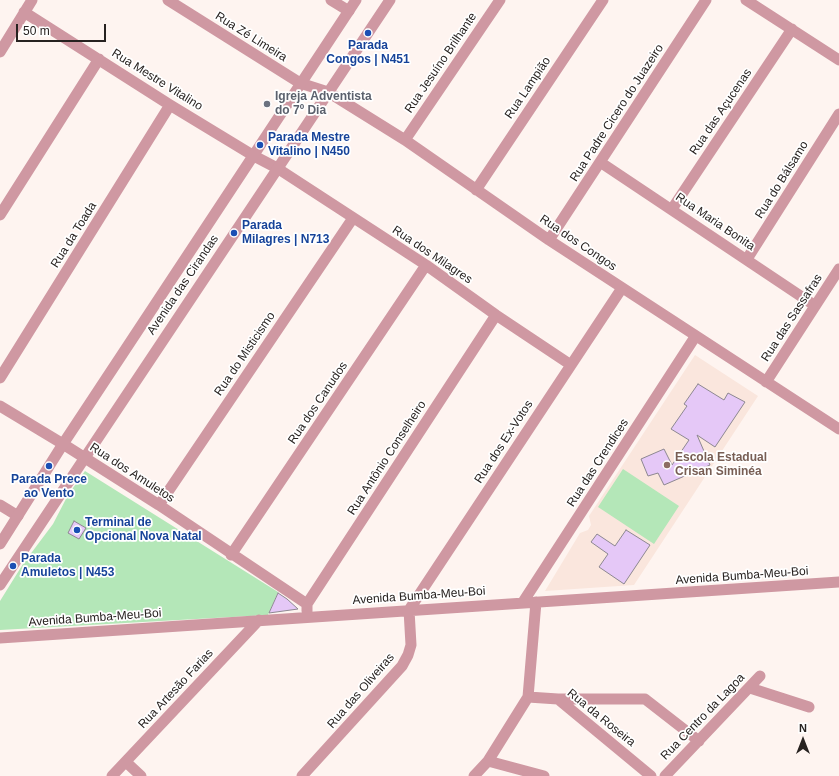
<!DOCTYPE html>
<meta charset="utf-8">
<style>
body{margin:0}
#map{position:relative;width:839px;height:776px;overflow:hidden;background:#fef4f0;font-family:Arial,sans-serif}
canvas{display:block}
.north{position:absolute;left:783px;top:720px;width:40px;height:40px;-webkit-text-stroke:3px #fff;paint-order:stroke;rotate:0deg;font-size:11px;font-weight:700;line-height:16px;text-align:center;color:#272220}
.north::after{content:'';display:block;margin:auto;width:14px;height:18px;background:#272220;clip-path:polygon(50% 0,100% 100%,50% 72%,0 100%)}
.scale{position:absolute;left:16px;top:24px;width:90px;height:18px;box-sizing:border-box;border:2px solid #272220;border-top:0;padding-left:5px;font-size:12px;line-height:14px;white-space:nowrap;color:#272220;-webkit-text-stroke:3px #fff;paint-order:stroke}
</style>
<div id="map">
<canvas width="839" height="776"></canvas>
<div class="north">N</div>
<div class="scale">50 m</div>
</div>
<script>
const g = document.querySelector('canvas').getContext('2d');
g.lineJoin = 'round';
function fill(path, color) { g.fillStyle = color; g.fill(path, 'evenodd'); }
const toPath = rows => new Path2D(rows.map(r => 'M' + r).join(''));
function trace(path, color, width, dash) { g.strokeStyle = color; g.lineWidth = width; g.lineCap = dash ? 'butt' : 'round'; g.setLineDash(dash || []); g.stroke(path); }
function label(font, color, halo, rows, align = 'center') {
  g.font = font + ' Arial,sans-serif'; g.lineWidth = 3.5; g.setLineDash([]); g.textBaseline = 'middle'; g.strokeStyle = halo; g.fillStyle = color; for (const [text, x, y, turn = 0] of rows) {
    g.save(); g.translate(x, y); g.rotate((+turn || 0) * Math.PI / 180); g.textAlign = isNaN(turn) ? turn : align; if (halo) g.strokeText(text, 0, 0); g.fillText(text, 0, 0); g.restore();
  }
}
const built = toPath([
 [695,355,758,396,634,585,545,591,580,533,588,530,591,525,589,516]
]);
const green = toPath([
 [623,469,679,506,654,544,598,507],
 [85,471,278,592,268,615,0,630,0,601,23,564,53,524,68,495]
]);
const building = toPath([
 [698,384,724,400,728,393,745,402,715,447,697,435,710,465,664,485,658,473,648,476,641,459,664,449,672,465,689,440,671,429,687,406,684,404,698,384],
 [74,521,86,528,79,539,68,533,74,521],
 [626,530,650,545,624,584,599,567,608,554,591,542,597,534,615,546,626,530],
 [278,593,287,599,298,609,269,613,278,593]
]);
const minor = toPath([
 [168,0,300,83,328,92,405,140,549,240,839,429],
 [331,0,349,11],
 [746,0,839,60],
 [24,12,170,105,254,156,277,168,426,265,496,315,571,365],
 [0,52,32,0],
 [405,140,500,0],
 [600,162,814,305],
 [476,190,603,0],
 [672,209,792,29],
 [0,215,99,59],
 [549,240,706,0],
 [747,259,839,114],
 [0,378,170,105],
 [766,382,839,269],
 [0,406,63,444,159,505,307,604],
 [0,505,18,516],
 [159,505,353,218],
 [231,555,426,265],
 [523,602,695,337],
 [307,611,307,604,496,315],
 [0,638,839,582],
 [750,688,809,707],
 [528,697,558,699,651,776],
 [558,699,645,699,699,741],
 [488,761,544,776],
 [126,762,141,776],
 [112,776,259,620],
 [302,776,402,666,408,655,411,645,409,610,622,288],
 [474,776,488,761,528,697,536,602],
 [665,776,760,676]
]);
const tertiary = toPath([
 [0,544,63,444,356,0],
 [0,585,390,0]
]);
const markers = [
 [368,33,4,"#1a4fb4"],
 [267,104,4,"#6b7280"],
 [260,145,4,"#1a4fb4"],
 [234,233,4,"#1a4fb4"],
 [667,465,4,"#8d6e63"],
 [49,466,4,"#1a4fb4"],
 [77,530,4,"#1a4fb4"],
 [13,566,4,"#1a4fb4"]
];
const streetNames = [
 ["Rua Zé Limeira",251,37,32],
 ["Rua Jesuíno Brilhante",441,63,-56],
 ["Rua Mestre Vitalino",157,80,32],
 ["Rua Lampião",528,88,-56],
 ["Rua das Açucenas",721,112,-56],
 ["Rua Padre Cicero do Juazeiro",617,113,-57],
 ["Rua do Bálsamo",782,180,-58],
 ["Rua Maria Bonita",715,222,34],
 ["Rua da Toada",74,235,-58],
 ["Rua dos Congos",578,243,34],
 ["Rua dos Milagres",432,255,34],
 ["Avenida das Cirandas",183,285,-56],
 ["Rua das Sassafras",792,318,-57],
 ["Rua do Misticismo",245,354,-56],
 ["Rua dos Canudos",318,403,-56],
 ["Rua dos Ex-Votos",504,442,-57],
 ["Rua Antônio Conselheiro",387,458,-57],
 ["Rua das Crendices",598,463,-57],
 ["Rua dos Amuletos",132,473,33],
 ["Avenida Bumba-Meu-Boi",742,576,-4],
 ["Avenida Bumba-Meu-Boi",419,596,-4],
 ["Avenida Bumba-Meu-Boi",95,618,-4],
 ["Rua Artesão Farias",176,689,-47],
 ["Rua das Oliveiras",361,691,-49],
 ["Rua Centro da Lagoa",703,717,-46],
 ["Rua da Roseira",601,718,39]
];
const transitNames = [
 ["Parada",368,46,"center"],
 ["Congos | N451",368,60,"center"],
 ["Parada Mestre",268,138],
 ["Vitalino | N450",268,152],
 ["Parada",242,226],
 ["Milagres | N713",242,240],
 ["Parada Prece",49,480,"center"],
 ["ao Vento",49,494,"center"],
 ["Terminal de",85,523],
 ["Opcional Nova Natal",85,537],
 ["Parada",21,559],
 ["Amuletos | N453",21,573]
];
const worshipNames = [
 ["Igreja Adventista",275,97],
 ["do 7º Dia",275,111]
];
const educationNames = [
 ["Escola Estadual",675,458],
 ["Crisan Siminéa",675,472]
];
fill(built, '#fae6dd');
fill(green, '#b4e7b8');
fill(building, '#e5c8f7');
trace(building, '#8d8891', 1);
trace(minor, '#cf98a2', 11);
trace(tertiary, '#cf98a2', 11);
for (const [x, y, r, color] of markers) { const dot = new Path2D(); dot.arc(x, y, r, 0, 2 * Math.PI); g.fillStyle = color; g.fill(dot); trace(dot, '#fff', 1.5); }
label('12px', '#272220', '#fff', streetNames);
label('bold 12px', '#164399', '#fff', transitNames, 'left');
label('bold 12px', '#5b616d', '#fff', worshipNames, 'left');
label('bold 12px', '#785e54', '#fff', educationNames, 'left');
</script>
